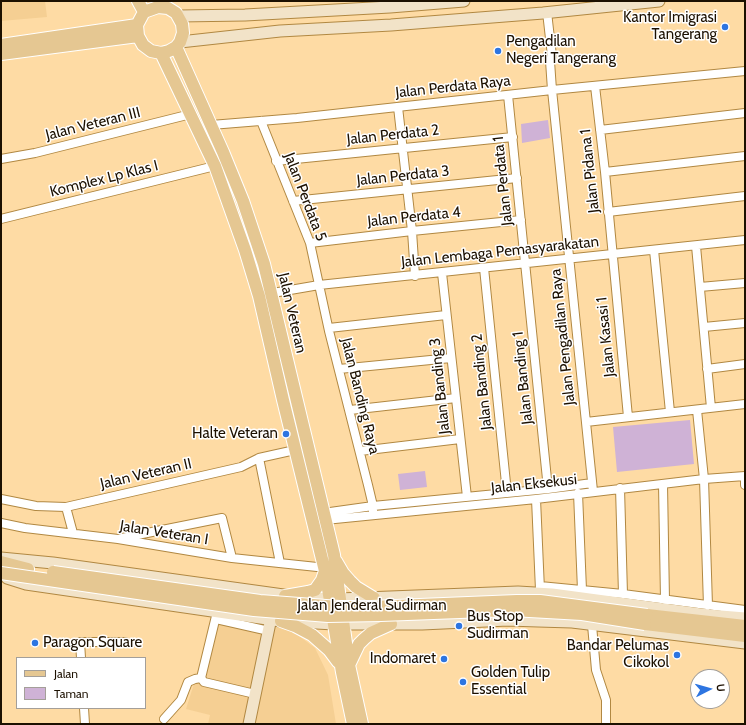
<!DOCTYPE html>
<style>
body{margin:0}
#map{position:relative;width:746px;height:725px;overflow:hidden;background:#fedba4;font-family:Cabin,sans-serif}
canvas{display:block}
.frame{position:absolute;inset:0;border:2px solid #1c1000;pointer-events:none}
.legend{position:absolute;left:16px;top:657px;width:130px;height:52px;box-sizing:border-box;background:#fff;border:1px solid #a49f99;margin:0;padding:5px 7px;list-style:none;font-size:12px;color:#1c1000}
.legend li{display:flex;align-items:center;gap:8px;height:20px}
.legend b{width:20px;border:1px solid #a49f99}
.north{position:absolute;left:690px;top:669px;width:40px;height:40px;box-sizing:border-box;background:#fff;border:1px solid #a49f99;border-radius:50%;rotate:84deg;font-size:11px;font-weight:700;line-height:16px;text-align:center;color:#1c1000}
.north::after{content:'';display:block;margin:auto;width:14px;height:18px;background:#2d75e1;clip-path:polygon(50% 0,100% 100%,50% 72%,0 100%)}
</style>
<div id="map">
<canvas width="746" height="725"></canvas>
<div class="frame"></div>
<ul class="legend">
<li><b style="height:5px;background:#e5c792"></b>Jalan</li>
<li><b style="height:11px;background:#cfb2d6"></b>Taman</li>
</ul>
<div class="north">U</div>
</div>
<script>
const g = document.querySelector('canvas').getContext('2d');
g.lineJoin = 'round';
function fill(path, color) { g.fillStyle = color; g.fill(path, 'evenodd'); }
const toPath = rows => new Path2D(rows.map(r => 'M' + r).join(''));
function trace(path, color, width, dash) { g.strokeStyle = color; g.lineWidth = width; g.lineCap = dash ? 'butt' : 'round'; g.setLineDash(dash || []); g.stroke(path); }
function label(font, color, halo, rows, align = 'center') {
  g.font = font + ' Cabin,sans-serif'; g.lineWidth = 3; g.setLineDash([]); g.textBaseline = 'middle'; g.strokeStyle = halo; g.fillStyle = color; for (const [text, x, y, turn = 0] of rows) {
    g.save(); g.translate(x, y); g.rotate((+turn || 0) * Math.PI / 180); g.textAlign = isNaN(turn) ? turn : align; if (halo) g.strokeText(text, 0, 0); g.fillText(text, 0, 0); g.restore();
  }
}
const built = toPath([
 [1,1,45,1,47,17,1,21],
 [216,614,287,627,315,648,328,675,336,724,208,724,210,715,186,709]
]);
const green = toPath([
 [548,120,550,138,522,143,521,124],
 [690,420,694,464,617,472,613,427],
 [425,471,427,487,400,490,398,474]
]);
const street = toPath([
 [547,12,552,56,550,61,552,90,593,491],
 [595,86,605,172,628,417],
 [508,95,548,489],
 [398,107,412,231,415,276],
 [261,121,310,243,329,331,368,485,373,506,373,514],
 [211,125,297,118,552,90,745,71],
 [600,130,745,113],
 [1,159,35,153,191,114],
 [276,161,513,137],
 [605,172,745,156],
 [293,201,517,178],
 [608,212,745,196],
 [1,219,215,166],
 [310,243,412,231,521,220],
 [696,246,711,408],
 [654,250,670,412],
 [484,268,507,493],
 [442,273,467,497],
 [700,287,745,283],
 [267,294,319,285,745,240],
 [704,327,745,323],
 [329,328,446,315],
 [339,369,451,358],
 [707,369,745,364],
 [350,410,456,398],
 [697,410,704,479,708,606],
 [586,422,745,404],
 [360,451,460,439],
 [259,458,280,563],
 [745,476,745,485],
 [663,484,665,600],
 [620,488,623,594],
 [578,493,582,590],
 [1,499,36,506,66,507,241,467,259,458,295,450],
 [536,499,540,590],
 [66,507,73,533],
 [323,513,373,506,548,489,592,483],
 [325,520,536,499,704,479,745,476],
 [1,523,25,528,118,539,232,558,317,567,324,566],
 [122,538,222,518,232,558],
 [540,586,623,594,745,610],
 [217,612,201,678,204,682,255,694],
 [216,619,269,631],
 [592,625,596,670,606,700,606,724],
 [81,658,80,642,125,642],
 [84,708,85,724],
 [164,719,181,700,188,682,195,679,201,678]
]);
const secondary = toPath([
 [179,16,245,15,390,7,464,1],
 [180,42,280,31,391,25,543,13,659,1],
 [1,558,53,563,305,598,339,599,518,592,552,594,708,615,745,618],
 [7,578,26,584,281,621,334,624,422,624,508,620,538,621,572,622,745,643],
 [249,724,272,613]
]);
const primary = toPath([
 [138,1,144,12],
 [158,7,168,8,176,13,182,24,183,33,180,42,176,47,169,51,161,53,151,51,143,45,138,36,137,25,144,12,158,7],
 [1,45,137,25],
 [176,47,223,152,243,201,264,264,334,555,349,665,362,724],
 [161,53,215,166,245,250,259,296,283,400,325,571,342,672,353,724],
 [1,54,138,36],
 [336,561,343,573,350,581,356,587,374,598],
 [1,562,28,569],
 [285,596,308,592,315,590,322,580,325,571],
 [647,615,745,626],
 [281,621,295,626,312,635,329,650,338,662],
 [645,624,745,636],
 [349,665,359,644,364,639,371,633,391,624]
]);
const primaryBridge = toPath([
 [53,572,260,601,339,607,371,607,517,601,540,601,647,615],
 [1,573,254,610,328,616,381,615,512,610,582,614,645,624]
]);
const markers = [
 [725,27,4,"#2d75e1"],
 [498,51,4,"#2d75e1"],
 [286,434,4,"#2d75e1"],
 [459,626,4,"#2d75e1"],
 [35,643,4,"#2d75e1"],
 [677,655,4,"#2d75e1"],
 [444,659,4,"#2d75e1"],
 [463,682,4,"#2d75e1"]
];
const poiNames = [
 ["Kantor Imigrasi",717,18],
 ["Tangerang",717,35],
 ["Pengadilan",506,42,"left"],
 ["Negeri Tangerang",506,59,"left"],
 ["Halte Veteran",278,434],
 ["Bus Stop",467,617,"left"],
 ["Sudirman",467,634,"left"],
 ["Paragon Square",43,643,"left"],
 ["Bandar Pelumas",669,646],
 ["Cikokol",669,663],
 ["Indomaret",436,659],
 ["Golden Tulip",471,673,"left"],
 ["Essential",471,690,"left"]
];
const streetNames = [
 ["Jalan Perdata Raya",453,87,-6],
 ["Jalan Veteran III",93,124,-14],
 ["Jalan Perdata 2",393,135,-6],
 ["Jalan Pidana 1",590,171,-96],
 ["Jalan Perdata 3",403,176,-6],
 ["Komplex Lp Klas I",104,179,-14],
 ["Jalan Perdata 1",503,181,-96],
 ["Jalan Perdata 5",305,197,69],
 ["Jalan Perdata 4",414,217,-6],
 ["Jalan Lembaga Pemasyarakatan",500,252,-6],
 ["Jalan Veteran",292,313,77],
 ["Jalan Pengadilan Raya",563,337,-96],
 ["Jalan Kasasi 1",606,337,-96],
 ["Jalan Banding 1",523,378,-96],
 ["Jalan Banding 2",482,382,-96],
 ["Jalan Banding 3",440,386,-96],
 ["Jalan Banding Raya",360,396,76],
 ["Jalan Veteran II",146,474,-13],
 ["Jalan Eksekusi",534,484,-6],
 ["Jalan Veteran I",164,533,9],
 ["Jalan Jenderal Sudirman",372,606]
];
fill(built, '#f5cf93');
fill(green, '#cfb2d6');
trace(street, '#b18842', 10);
trace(secondary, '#b18842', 13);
trace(primary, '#fff', 14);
trace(street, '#fff', 8);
trace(secondary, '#f2e3c8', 11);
trace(primary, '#e5c792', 12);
trace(primaryBridge, '#fff', 14, []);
trace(primaryBridge, '#e5c792', 12);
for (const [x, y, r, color] of markers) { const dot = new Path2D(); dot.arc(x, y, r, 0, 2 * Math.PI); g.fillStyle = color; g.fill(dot); trace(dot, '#fff', 1.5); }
label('15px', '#1c1000', '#fff', poiNames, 'right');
label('15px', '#1c1000', '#fff', streetNames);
</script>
